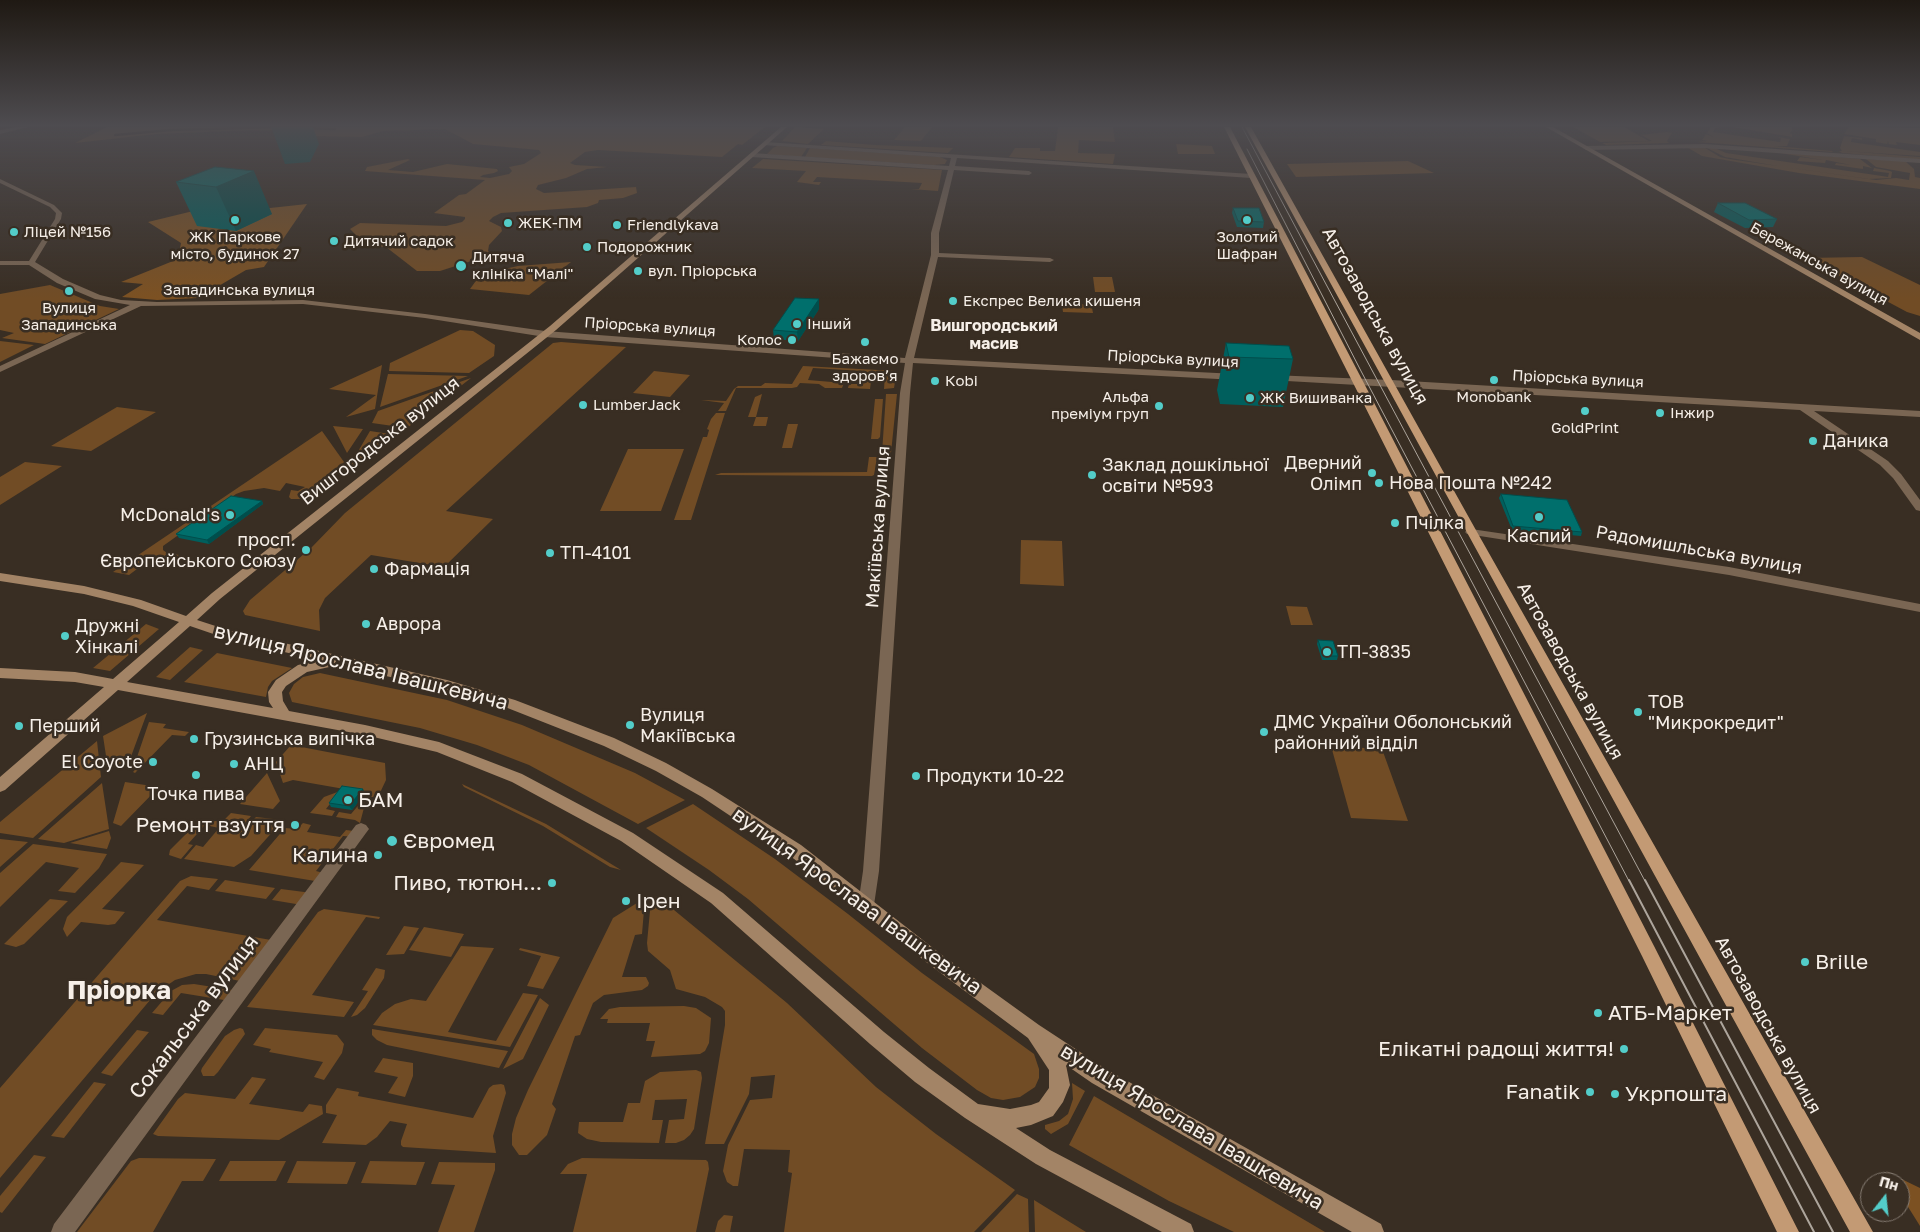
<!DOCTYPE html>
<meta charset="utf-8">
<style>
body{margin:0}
#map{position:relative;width:1920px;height:1232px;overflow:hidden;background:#392e23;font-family:"Golos Text",sans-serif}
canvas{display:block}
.north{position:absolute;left:1860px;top:1172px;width:50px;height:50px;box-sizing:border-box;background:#392e23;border:1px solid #857b72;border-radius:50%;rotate:16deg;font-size:14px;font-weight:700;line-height:20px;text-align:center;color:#f6efe8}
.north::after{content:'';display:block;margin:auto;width:18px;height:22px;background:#53cdc9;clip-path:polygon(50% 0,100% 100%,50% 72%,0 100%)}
</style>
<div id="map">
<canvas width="1920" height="1232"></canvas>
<div class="north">Пн</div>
</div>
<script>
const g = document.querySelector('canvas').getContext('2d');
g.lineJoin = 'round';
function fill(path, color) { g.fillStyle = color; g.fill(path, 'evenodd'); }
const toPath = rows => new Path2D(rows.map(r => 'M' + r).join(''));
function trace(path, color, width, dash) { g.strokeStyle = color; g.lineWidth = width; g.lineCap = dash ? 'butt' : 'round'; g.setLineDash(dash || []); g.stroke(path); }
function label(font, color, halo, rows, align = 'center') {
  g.font = font + ' "Golos Text",sans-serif'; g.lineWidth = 5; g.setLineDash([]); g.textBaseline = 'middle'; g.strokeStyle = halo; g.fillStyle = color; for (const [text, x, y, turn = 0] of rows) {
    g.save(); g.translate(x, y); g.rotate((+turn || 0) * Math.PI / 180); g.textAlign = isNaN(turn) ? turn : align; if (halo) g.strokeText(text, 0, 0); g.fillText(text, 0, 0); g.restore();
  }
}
const green = toPath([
 [107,127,765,127,742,145,738,144,722,157,598,150,585,152,570,163,575,165,607,167,587,169,566,178,538,185,536,189,544,193,636,187,637,193,623,198,599,200,598,203,587,207,501,213,493,217,489,221,501,227,502,231,489,245,488,251,493,254,440,271,417,271,386,247,367,245,361,243,363,240,352,239,357,236,350,229,360,223,446,226,462,222,465,219,465,217,434,213,459,195,466,194,485,180,365,171,367,167,408,159,410,160,388,170,413,172,447,164,497,169,498,171,494,173,483,175,480,177,490,178,509,174,512,171,509,167,524,164,541,153,539,150,473,144,445,129,383,131,362,137,303,136,278,130,229,131,157,134,75,143],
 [795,127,824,129,808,144,782,141],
 [905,127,932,127,921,141,894,140],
 [1058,127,1113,127,1115,142,1079,140,1078,153,1115,154,1113,164,1009,157,1015,148,1040,148,1040,151,1055,151],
 [1573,127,1624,127,1649,141,1600,142],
 [1711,127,1723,128,1715,128,1713,132,1780,142,1781,138,1768,135,1790,139,1787,146,1774,146,1832,151,1833,152,1697,142,1707,141,1702,140,1706,134,1713,137,1707,133],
 [1733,127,1792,127,1792,130,1795,127,1790,133,1792,134,1792,137],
 [1849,127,1920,128,1920,145,1896,142,1897,145,1889,144,1888,141,1887,144,1876,142,1876,139,1844,134],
 [1667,132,1672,133,1667,141,1669,143,1606,145,1602,143,1652,141,1641,135],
 [1844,136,1862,138,1862,140,1852,138,1851,142,1920,152,1920,156,1845,151,1920,157,1920,160,1842,153,1839,151,1842,151,1840,148],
 [826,141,875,145,953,148,948,153,821,145],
 [1176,144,1212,146,1215,154,1178,154],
 [777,146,779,146,807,148,801,157,767,154,773,148],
 [1685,146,1702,146,1720,157,1729,159,1876,180,1896,178,1909,180,1910,173,1876,167,1866,159,1905,161,1914,169,1915,177,1920,178,1920,189,1799,173,1702,156],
 [1705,147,1734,148,1734,150,1717,148,1717,149,1726,153,1882,176,1888,177,1889,173,1873,171,1874,168,1890,171,1892,172,1891,178,1868,179,1778,166,1725,157],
 [810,148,940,157,947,160,945,164,934,165,805,157],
 [1761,150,1860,159,1872,168,1863,166,1863,169,1835,165,1836,163,1851,165,1826,160,1825,163,1797,161,1800,157,1823,160],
 [763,159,942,170,938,191,911,189,919,189,922,183,817,177,813,182,821,182,819,185,797,182,806,171,752,168],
 [1408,161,1434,173,1296,177,1287,164],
 [1862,257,1920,285,1920,316,1907,312,1806,258],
 [571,262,529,295,470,289,478,278,495,271,518,266],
 [1093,277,1112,277,1115,292,1095,292],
 [50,285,100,306,119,309,45,344,2,338,14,333,0,330,0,294],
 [1065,297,1092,308,1093,313,1063,312,1061,298],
 [460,330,473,331,495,345,494,356,469,373,389,371,390,363],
 [0,341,34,345,0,362],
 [561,342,626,347,446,511,493,519,444,567,371,555,325,598,319,610,320,631,245,615,243,611,250,600,311,548,345,513,553,343],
 [382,365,375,409,346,417,376,395,329,389],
 [803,366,897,371,894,388,884,389,885,374,872,374,870,389,848,388,849,384,858,384,862,371,813,368,808,380,844,383,842,388,825,388,819,384,800,383,797,387,792,388,736,388,726,411,718,411,724,403,701,400,726,401,734,389,738,386,761,386,765,383,792,384],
 [654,371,690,375,670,397,633,393],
 [388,374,468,376,380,407],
 [471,378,407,428,372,423,378,411],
 [762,394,756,417,768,417,766,426,753,426,756,417,748,417,755,397],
 [886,394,897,394,891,453,882,453],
 [875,399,883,399,880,437,878,439,871,439],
 [117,407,156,412,91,451,51,446],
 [716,413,725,413,691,520,674,520,703,437,707,437,709,430,707,429,711,419],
 [788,424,798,424,792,448,782,448],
 [333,426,363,429,347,453],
 [322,431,344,462,325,493,312,499,291,499,289,497,291,490,298,491,305,487,286,483,280,491,264,488,244,491,236,494,163,546,163,550,167,553,191,557,186,561,164,558,141,566,129,575,113,572],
 [370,431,397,435,343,477],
 [628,449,684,449,661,511,600,511],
 [869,457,877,457,874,475,872,476,715,475,721,473,867,472],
 [25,462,62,466,0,505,0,477],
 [1021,540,1062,541,1064,586,1020,584],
 [1286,606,1307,607,1313,625,1291,625],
 [146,624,159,629,110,671,93,668],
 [190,647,203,650,170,680,156,677],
 [217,653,292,668,272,681,268,687,266,697,184,682],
 [320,673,447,700,522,725,635,773,685,800,638,824,529,765,477,745,420,728,292,702,289,693,294,684,303,677],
 [147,713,129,762,108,769,103,736],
 [149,722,166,724,163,728,189,732,185,736,172,735,135,773,133,772,143,761,136,760],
 [97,741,101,777,33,838,0,833,0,822],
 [291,745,385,763,386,780,378,797,365,797,367,793,293,780,283,783,276,762],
 [1331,746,1382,749,1408,821,1351,818],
 [267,773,280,801,273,809,240,804],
 [125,782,159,787,121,826,113,823],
 [102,783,109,829,64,843,38,839],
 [462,784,546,824,621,870,610,867,543,826,464,787],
 [340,791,326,809,335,811,332,816,310,813,324,797],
 [362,801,365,802,365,804,360,823,355,820,336,817,339,812,351,814],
 [693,804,775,859,848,914,922,973,1034,1054,1039,1069,1039,1078,1035,1087,1020,1097,1003,1100,991,1098,977,1090,922,1048,748,899,709,870,646,828],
 [231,813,251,816,248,820,252,821,256,817,283,820,251,856,234,867,184,859,196,845,203,847,219,828,205,825,188,844,193,845,181,859,169,855,170,850,191,829,208,822,224,820],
 [303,823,311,825,307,832,340,837,346,830,354,831,357,837,343,836,316,871,327,874,315,881,249,870,285,828,297,829],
 [109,831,111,838,107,849,70,843],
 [0,839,28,842,0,867],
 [33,844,107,854,99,868,75,893,58,891,79,868,46,862,0,907,0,873],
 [121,862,144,865,102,909,125,912,115,924,108,925,81,922,67,937,63,929,67,917],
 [191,876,218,879,209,890,187,886,157,920,271,940,240,981,206,974,196,974,175,980,156,993,0,1178,0,1088,180,881],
 [225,880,275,888,266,899,215,891],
 [281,889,312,893,302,905,272,900],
 [657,896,787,1003,876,1087,936,1134,1015,1190,974,1232,784,1232,792,1173,788,1172,790,1150,744,1149,738,1186,733,1186,727,1182,723,1171,728,1145,750,1100,772,1098,775,1075,751,1077,749,1094,724,1144,705,1144,725,1025,725,1011,722,1007,705,997,676,989,670,970,648,951,647,943,651,900],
 [645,898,642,934,635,935,622,977,646,977,649,983,648,986,642,990,604,995,593,1003,580,1035,575,1036,552,1104,556,1109,547,1135,527,1155,519,1155,512,1145,512,1134,516,1118,528,1090,613,918],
 [50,899,68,901,24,944,16,947,4,944],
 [324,909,380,917,379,919,366,917,312,995,354,1002,344,1017,247,1007,318,912],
 [404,926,419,928,404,954,386,955],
 [424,927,464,934,451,957,409,950],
 [461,946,494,948,448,1032,496,1041,523,993,538,995,510,1047,373,1025,382,1013,395,1004,411,999,426,1001],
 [520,948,560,957,543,989,527,986,541,956,519,950],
 [376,968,385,970,384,978,365,1008,357,1015,351,1017,368,991,362,990],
 [194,984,232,990,224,1000,181,993,163,1015,152,1013,171,991,182,985],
 [540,998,549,1005,523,1059,503,1069],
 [684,1006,696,1008,711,1018,709,1043,705,1051,700,1054,651,1057,655,1041,646,1041,650,1023,607,1023,608,1019,600,1019,609,1009,620,1007],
 [240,1028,243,1029,245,1034,218,1072,214,1076,203,1076,201,1071,202,1068,225,1036,234,1030],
 [265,1028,337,1035,344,1044,342,1053,324,1080,314,1077,323,1062,269,1052,271,1049,253,1045],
 [372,1029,508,1051,499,1068,387,1045,377,1040,372,1035],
 [137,1030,149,1032,112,1076,101,1073],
 [383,1058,413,1063,413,1076,405,1097,388,1093,398,1077,374,1072],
 [696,1070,701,1072,702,1078,694,1129,690,1135,684,1140,676,1143,665,1143,669,1120,684,1119,687,1099,655,1100,652,1120,663,1120,659,1143,601,1142,587,1139,578,1133,579,1122,623,1122,628,1103,640,1103,645,1081,660,1072],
 [252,1077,266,1079,249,1104,303,1112,309,1104,322,1106,323,1114,279,1140,158,1136,153,1134,178,1099,185,1093,235,1099],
 [94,1082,106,1084,64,1138,51,1136],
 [1072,1083,1085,1091,1068,1124,1051,1134,1045,1129,1045,1125,1059,1121,1068,1114,1073,1099],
 [501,1084,504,1085,506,1093,493,1136,496,1153,403,1147,401,1145,401,1141,407,1124,390,1121,377,1137,366,1145,322,1143,337,1115,326,1113,326,1105,337,1088,359,1092,358,1096,473,1118,489,1088,493,1085],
 [1094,1096,1196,1156,1325,1232,1234,1232,1169,1201,1069,1145],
 [34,1155,46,1157,2,1213,0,1212,0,1196],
 [139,1158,216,1159,203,1181,182,1181,153,1232,77,1232,131,1161],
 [582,1158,706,1160,708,1162,709,1169,696,1232,573,1232,587,1174,560,1174,568,1164],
 [230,1161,286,1161,276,1181,219,1181],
 [297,1161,356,1162,347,1184,287,1183],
 [370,1161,425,1162,416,1185,361,1183],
 [439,1162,495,1163,495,1170,474,1232,438,1232,455,1185,431,1184],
 [1017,1194,1028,1199,1029,1232,981,1232],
 [1034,1200,1086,1232,1035,1232],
 [724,1215,733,1216,730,1232,715,1232,718,1221]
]);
const forest = toPath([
 [222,204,261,209,307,204,264,267,246,270,198,298,157,300,122,297,143,284,121,282,178,259,181,243,148,222],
 [1887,1172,1920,1188,1920,1226,1900,1194,1900,1182,1893,1182]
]);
const stream = toPath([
 [306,128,335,129],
 [115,135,171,130,275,127]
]);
const street = toPath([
 [17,127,28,127,0,134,0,130,17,127],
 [765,142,1251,174,1254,176,1251,178,957,158,955,166,1029,171,1032,173,1029,175,954,170,939,233,939,253,1050,258,1054,260,1050,262,938,257,914,358,1237,374,1242,377,1237,380,913,363,910,393,879,871,874,905,872,910,866,912,860,910,858,905,863,871,900,393,905,363,545,337,425,318,303,304,141,306,0,372,0,366,130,305,95,299,57,283,29,265,0,265,0,261,29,261,55,219,56,213,50,207,0,183,0,179,54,205,62,213,61,219,35,262,63,279,100,295,121,300,157,302,303,300,425,314,545,331,905,358,931,255,931,233,948,170,752,157,749,155,752,153,949,166,951,158,763,145,765,142],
 [1704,144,1920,159,1920,163,1704,148,1586,150,1583,148,1586,146,1704,144],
 [1272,375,1391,380,1920,411,1920,417,1814,411,1888,461,1901,474,1920,500,1920,511,1916,510,1893,478,1880,465,1800,410,1269,380,1269,376,1272,375],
 [1471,529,1729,567,1920,604,1920,612,1729,575,1467,534,1465,532,1467,530,1471,529],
 [361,823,366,825,369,829,366,833,75,1232,51,1232,54,1224,356,825,361,823]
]);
const secondary = toPath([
 [781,127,787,127,556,330,220,599,197,620,231,631,447,680,515,700,614,738,666,763,712,789,801,845,942,955,1039,1025,1106,1069,1381,1224,1384,1232,1352,1232,1092,1083,1066,1065,1070,1085,1063,1102,1053,1116,1031,1125,1016,1128,1050,1150,1191,1224,1194,1232,1162,1232,1036,1164,965,1118,915,1082,870,1044,711,903,621,841,512,782,437,752,365,735,118,690,5,790,0,792,0,777,104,687,75,682,0,678,0,668,75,672,113,679,179,622,133,606,84,594,0,581,0,573,84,586,141,600,186,616,212,593,550,326,781,127],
 [190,626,228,639,319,660,298,665,276,680,268,692,269,702,273,708,127,682,190,626],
 [338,665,447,690,505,707,604,746,656,771,702,797,789,855,930,965,1028,1038,1049,1070,1049,1088,1039,1102,1031,1105,1010,1109,978,1104,929,1068,884,1032,723,893,633,833,522,774,439,742,365,725,289,711,283,701,282,692,286,686,307,672,338,665],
 [1546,127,1553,127,1920,333,1920,340,1546,127]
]);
const primary = toPath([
 [1224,127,1230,127,1368,391,1654,946,1799,1232,1777,1232,1642,956,1224,127],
 [1245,127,1251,127,1477,532,1873,1232,1850,1232,1245,127]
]);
const tramFar1 = toPath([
 [1242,127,1645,881],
 [1247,149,1361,371,1629,881]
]);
const tram = toPath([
 [1629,880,1814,1232],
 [1645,880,1833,1232]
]);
const wall = toPath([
 [215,167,272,214,236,231,197,226,176,182],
 [1718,203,1777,219,1773,227,1745,228,1714,212],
 [1233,208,1264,222,1263,228,1237,227,1232,213],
 [819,309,798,341,774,339,773,330],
 [1226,343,1293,359,1283,407,1220,404,1217,390],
 [1501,494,1582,532,1581,536,1512,530,1499,498],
 [262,501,263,504,209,544,179,538,176,534],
 [1318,640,1338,656,1337,660,1322,660,1317,644],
 [365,793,352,810,331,807,329,803]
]);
const shadedWall = toPath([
 [271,127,313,127,319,144,310,162,285,164],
 [254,171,272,214,236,231,216,187],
 [819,299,819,309,798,341,797,332],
 [262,501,263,504,209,544,207,540],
 [363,789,365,793,352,810,349,806]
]);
const building = toPath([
 [215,167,254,171,216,187,176,182,215,167],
 [1718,203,1745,203,1777,219,1749,220,1718,203],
 [1233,208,1259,208,1264,222,1238,221,1233,208],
 [795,298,819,299,797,332,773,330,795,298],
 [1226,343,1289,346,1293,359,1229,357,1226,343],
 [1501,494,1567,500,1582,532,1513,526,1501,494],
 [231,496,262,501,207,540,176,534,231,496],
 [1318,640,1333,641,1338,656,1323,656,1318,640],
 [342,786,363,789,349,806,329,803,342,786]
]);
const markers = [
 [235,220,5,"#53cdc9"],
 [1247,220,5,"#53cdc9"],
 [508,223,5,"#53cdc9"],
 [617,225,5,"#53cdc9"],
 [14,232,5,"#53cdc9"],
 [334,241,5,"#53cdc9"],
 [587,247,5,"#53cdc9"],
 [461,266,6,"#53cdc9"],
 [638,271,5,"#53cdc9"],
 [69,291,5,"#53cdc9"],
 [953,301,5,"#53cdc9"],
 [797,324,5,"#53cdc9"],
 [792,340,5,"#53cdc9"],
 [865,342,5,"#53cdc9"],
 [1494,380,5,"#53cdc9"],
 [935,381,5,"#53cdc9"],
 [1250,398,5,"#53cdc9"],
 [583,405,5,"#53cdc9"],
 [1159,406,5,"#53cdc9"],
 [1585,411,5,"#53cdc9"],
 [1660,413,5,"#53cdc9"],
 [1813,441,5,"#53cdc9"],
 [1372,473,5,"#53cdc9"],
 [1092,475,5,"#53cdc9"],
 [1379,483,5,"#53cdc9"],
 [230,515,5,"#53cdc9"],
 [1539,517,5,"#53cdc9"],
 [1395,523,5,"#53cdc9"],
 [306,550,5,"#53cdc9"],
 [550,553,5,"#53cdc9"],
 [374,569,5,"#53cdc9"],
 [366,624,5,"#53cdc9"],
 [65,636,5,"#53cdc9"],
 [1327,652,5,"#53cdc9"],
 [1638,712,5,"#53cdc9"],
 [630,725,5,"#53cdc9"],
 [19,726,5,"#53cdc9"],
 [1264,732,5,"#53cdc9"],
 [194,739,5,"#53cdc9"],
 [153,762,5,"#53cdc9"],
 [234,764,5,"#53cdc9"],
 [196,775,5,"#53cdc9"],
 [916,776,5,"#53cdc9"],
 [348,800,5,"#53cdc9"],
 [295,825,5,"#53cdc9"],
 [392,841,6,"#53cdc9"],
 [378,855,5,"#53cdc9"],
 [552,883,5,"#53cdc9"],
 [626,901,5,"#53cdc9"],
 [1805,962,5,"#53cdc9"],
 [1598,1013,5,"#53cdc9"],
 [1624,1049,5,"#53cdc9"],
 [1590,1092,5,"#53cdc9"],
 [1615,1094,5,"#53cdc9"]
];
const farPoinames = [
 ["ЖЕК-ПМ",518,223],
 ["Friendlykava",627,225],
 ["Ліцей №156",24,232],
 ["ЖК Паркове",235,237,"center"],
 ["місто, будинок 27",235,254,"center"],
 ["Золотий",1247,237,"center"],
 ["Шафран",1247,254,"center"],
 ["Дитячий садок",344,241],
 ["Подорожник",597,247],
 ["Дитяча",472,257],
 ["клініка \"Малі\"",472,274],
 ["вул. Пріорська",648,271],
 ["Експрес Велика кишеня",963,301],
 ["Вулиця",69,308,"center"],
 ["Западинська",69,325,"center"],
 ["Інший",807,324],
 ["Колос",782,340,"right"],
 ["Бажаємо",865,359,"center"],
 ["здоровʼя",865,376,"center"],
 ["Кobi",945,381],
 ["Альфа",1149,397,"right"],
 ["преміум груп",1149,414,"right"],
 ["Monobank",1494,397,"center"],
 ["ЖК Вишиванка",1260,398],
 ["LumberJack",593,405],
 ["Інжир",1670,413],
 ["GoldPrint",1585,428,"center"]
];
const farStreetnames = [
 ["Бережанська вулиця",1819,264,29],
 ["Западинська вулиця",239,290],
 ["Пріорська вулиця",650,327,4],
 ["Пріорська вулиця",1173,359,3],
 ["Пріорська вулиця",1578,379,3]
];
const farQuarternames = [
 ["Вишгородський",994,326],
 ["масив",994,344]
];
const streetNames = [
 ["Автозаводська вулиця",1375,316,61],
 ["Вишгородська вулиця",380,441,-38],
 ["Макіївська вулиця",878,527,-86],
 ["Радомишльська вулиця",1699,550,10],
 ["Автозаводська вулиця",1570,671,61],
 ["Автозаводська вулиця",1768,1025,61]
];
const poiNames = [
 ["Даника",1823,441],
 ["Дверний",1362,463,"right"],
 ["Олімп",1362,484,"right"],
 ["Заклад дошкільної",1102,465],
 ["освіти №593",1102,486],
 ["Нова Пошта №242",1389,483],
 ["McDonald's",220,515,"right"],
 ["Пчілка",1405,523],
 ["Каспий",1539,536,"center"],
 ["просп.",296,540,"right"],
 ["Європейського Союзу",296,561,"right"],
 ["ТП-4101",560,553],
 ["Фармація",384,569],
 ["Аврора",376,624],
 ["Дружні",75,626],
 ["Хінкалі",75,647],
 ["ТП-3835",1337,652],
 ["ТОВ",1648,702],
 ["\"Микрокредит\"",1648,723],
 ["Вулиця",640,715],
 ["Макіївська",640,736],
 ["ДМС України Оболонський",1274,722],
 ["районний відділ",1274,743],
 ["Перший",29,726],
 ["Грузинська випічка",204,739],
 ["El Coyote",143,762,"right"],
 ["АНЦ",244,764],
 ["Продукти 10-22",926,776],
 ["Точка пива",196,794,"center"]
];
const nearStreetnames = [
 ["вулиця Ярослава Івашкевича",361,667,14],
 ["вулиця Ярослава Івашкевича",857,901,36],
 ["Сокальська вулиця",194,1017,-53],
 ["вулиця Ярослава Івашкевича",1192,1127,31]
];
const nearPoinames = [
 ["БАМ",358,800],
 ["Ремонт взуття",285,825,"right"],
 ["Євромед",403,841],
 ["Калина",368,855,"right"],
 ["Пиво, тютюн...",542,883,"right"],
 ["Ірен",636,901],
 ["Brille",1815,962],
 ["АТБ-Маркет",1608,1013],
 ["Елікатні радощі життя!",1614,1049,"right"],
 ["Fanatik",1580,1092,"right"],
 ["Укрпошта",1625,1094]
];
const nearDistrictnames = [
 ["Пріорка",119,991]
];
fill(green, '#714c25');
fill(forest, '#7c5122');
trace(stream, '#240f00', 2.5);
fill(street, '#7a6653');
fill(secondary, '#a38466');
fill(primary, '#c39a74');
trace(tramFar1, '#ada59c', 1);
trace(tram, '#ada59c', 2);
fill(wall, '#005f5d');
fill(shadedWall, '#004e4c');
fill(building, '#006f6c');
trace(building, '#004e4c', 1);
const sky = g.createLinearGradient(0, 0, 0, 299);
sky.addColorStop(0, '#1f1913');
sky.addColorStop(0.42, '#4e4c50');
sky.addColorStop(1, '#4e4c5000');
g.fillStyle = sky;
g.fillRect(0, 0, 1920, 299);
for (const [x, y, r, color] of markers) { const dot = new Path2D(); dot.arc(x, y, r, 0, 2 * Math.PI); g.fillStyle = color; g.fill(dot); trace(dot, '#392e23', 2); }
label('15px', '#f6efe8', '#392e23', farPoinames, 'left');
label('15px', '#f6efe8', '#392e23', farStreetnames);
label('bold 16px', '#f6efe8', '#392e23', farQuarternames);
label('18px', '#f6efe8', '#392e23', streetNames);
label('18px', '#f6efe8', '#392e23', poiNames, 'left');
label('21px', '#f6efe8', '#392e23', nearStreetnames);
label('21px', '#f6efe8', '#392e23', nearPoinames, 'left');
label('bold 26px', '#f6efe8', '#392e23', nearDistrictnames);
</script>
